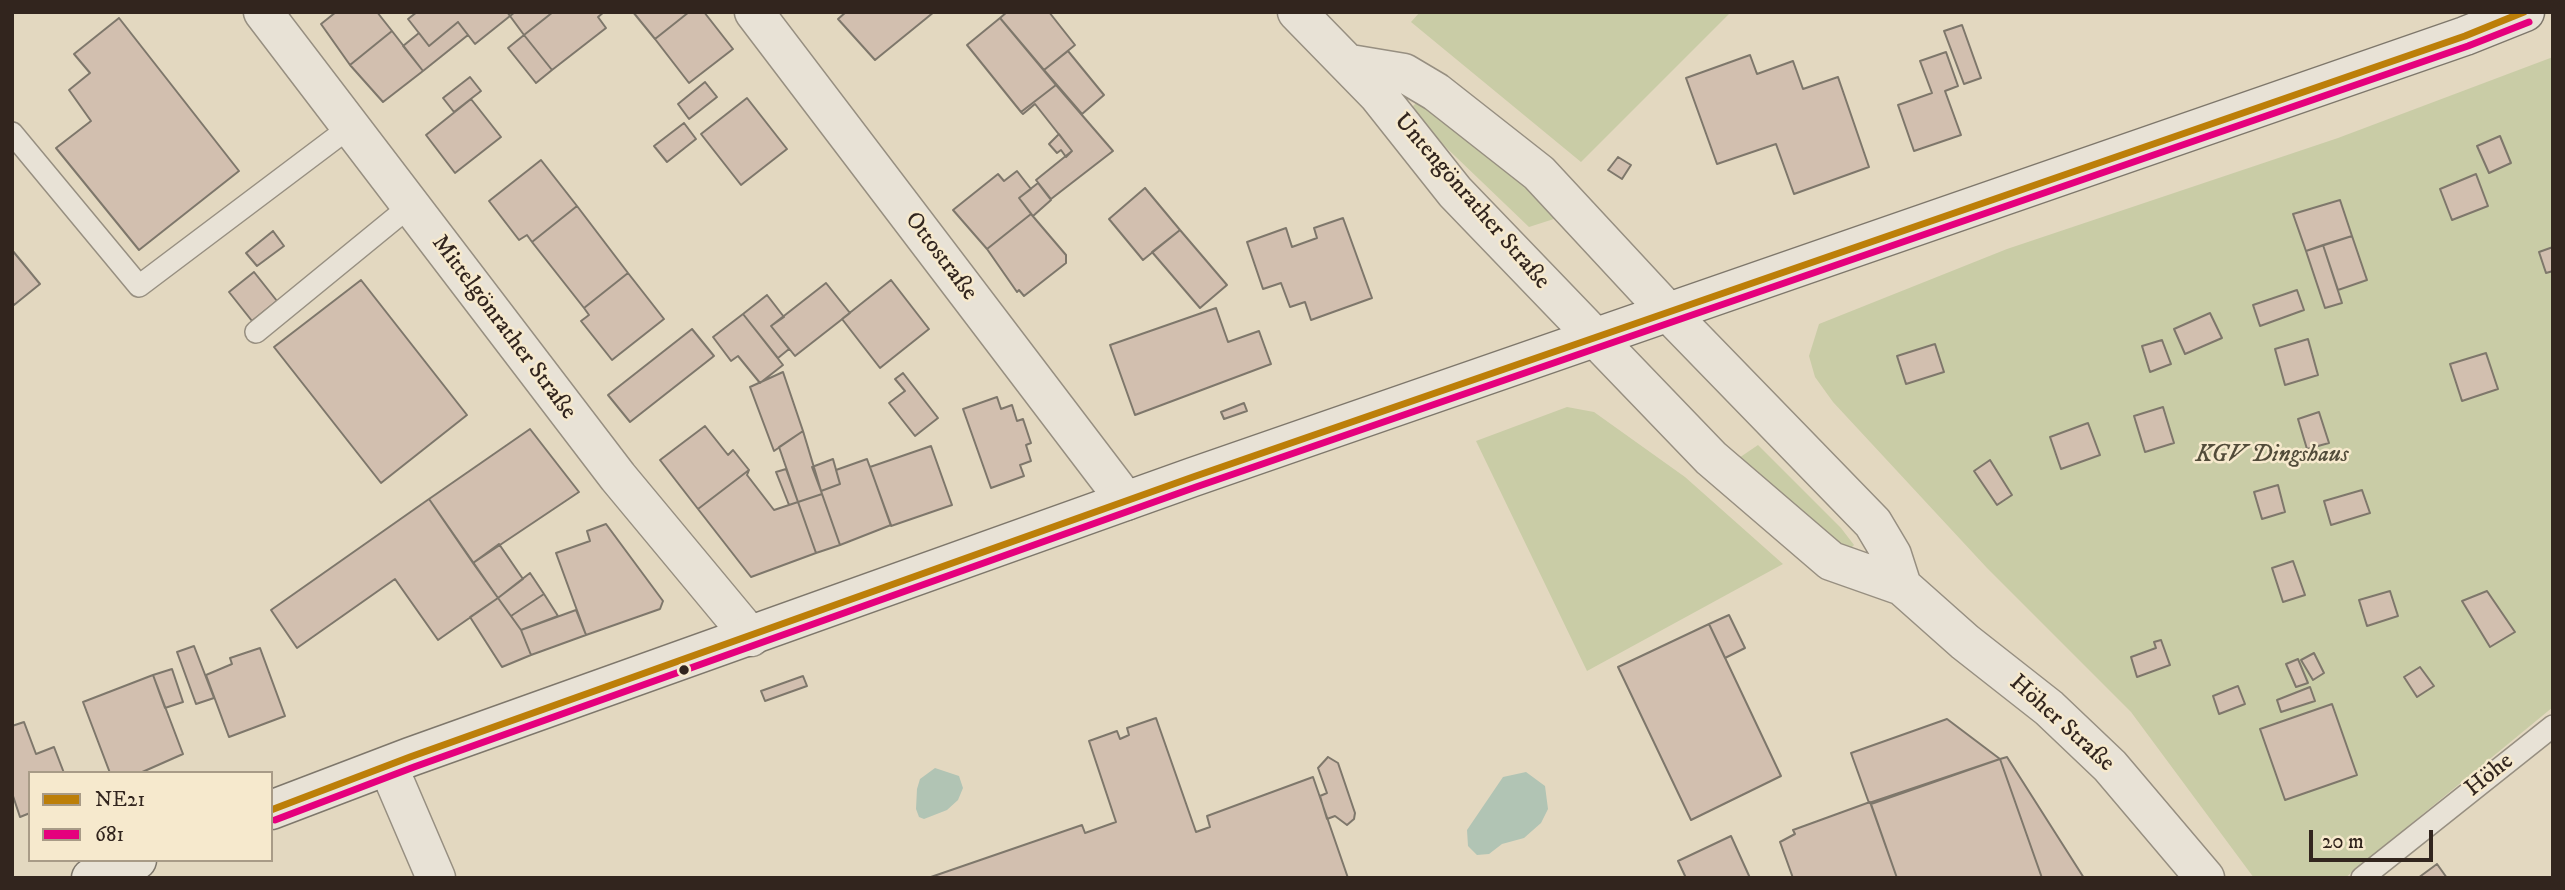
<!DOCTYPE html>
<meta charset="utf-8">
<style>
body{margin:0}
#map{position:relative;width:2565px;height:890px;overflow:hidden;background:#e3d8c0;font-family:"IM FELL DW Pica",serif}
canvas{display:block}
.frame{position:absolute;inset:0;border:14px solid #32251e;pointer-events:none}
.legend{position:absolute;left:28px;top:771px;width:245px;height:91px;box-sizing:border-box;background:#f6e9cd;border:2px solid #a89b87;margin:0;padding:9px 12px;list-style:none;font-size:21px;color:#32251e}
.legend li{display:flex;align-items:center;gap:14px;height:35px}
.legend b{width:35px;border:2px solid #a89b87}
.scale{position:absolute;left:2309px;top:830px;width:124px;height:32px;box-sizing:border-box;border:4px solid #32251e;border-top:0;padding-left:9px;font-size:21px;line-height:24px;white-space:nowrap;color:#32251e;-webkit-text-stroke:5px #f6e9cd;paint-order:stroke}
</style>
<div id="map">
<canvas width="2565" height="890"></canvas>
<div class="frame"></div>
<ul class="legend">
<li><b style="height:9px;background:#bc7f09"></b>NE21</li>
<li><b style="height:9px;background:#e5007d"></b>681</li>
</ul>
<div class="scale">20 m</div>
</div>
<script>
const g = document.querySelector('canvas').getContext('2d');
g.lineJoin = 'round';
function fill(path, color) { g.fillStyle = color; g.fill(path, 'evenodd'); }
const toPath = rows => new Path2D(rows.map(r => 'M' + r).join(''));
function trace(path, color, width, dash) { g.strokeStyle = color; g.lineWidth = width; g.lineCap = dash ? 'butt' : 'round'; g.setLineDash(dash || []); g.stroke(path); }
function label(font, color, halo, rows, align = 'center') {
  g.font = font + ' "IM FELL DW Pica",serif'; g.lineWidth = 5; g.setLineDash([]); g.textBaseline = 'middle'; g.strokeStyle = halo; g.fillStyle = color; for (const [text, x, y, turn = 0] of rows) {
    g.save(); g.translate(x, y); g.rotate((+turn || 0) * Math.PI / 180); g.textAlign = isNaN(turn) ? turn : align; if (halo) g.strokeText(text, 0, 0); g.fillText(text, 0, 0); g.restore();
  }
}
const green = toPath([
 [1420,12,1731,12,1581,162,1411,22],
 [2553,57,2553,707,2345,878,2254,878,2131,712,1987,568,1833,402,1815,377,1809,356,1819,324,2007,249,2338,138],
 [1418,101,1514,173,1560,217,1529,227,1408,111],
 [1567,407,1594,412,1685,477,1783,564,1587,671,1476,441],
 [1758,445,1841,528,1854,545,1847,552,1736,460]
]);
const water = toPath([
 [935,768,959,776,963,788,958,800,947,810,924,819,919,817,916,809,917,789,920,779],
 [1526,772,1545,786,1548,809,1541,823,1524,838,1502,844,1489,854,1477,855,1468,846,1467,830,1503,777]
]);
const building = toPath([
 [336,12,377,12,392,31,350,65,321,24,336,12],
 [417,12,507,12,510,16,475,44,458,22,429,46,408,19,417,12],
 [515,12,553,12,524,35,510,16,515,12],
 [553,12,604,12,598,17,606,28,552,70,524,35,553,12],
 [633,12,689,12,655,39,633,12],
 [689,12,704,12,733,49,689,83,655,39,689,12],
 [846,12,934,12,875,60,838,19,846,12],
 [1007,12,1049,12,1075,45,1044,70,1000,18,1007,12],
 [119,18,239,171,139,250,56,148,91,121,69,90,90,73,74,54,119,18],
 [1000,18,1056,85,1021,112,967,45,1000,18],
 [458,22,468,35,423,71,403,46,419,33,429,46,458,22],
 [1962,25,1981,78,1964,84,1944,31,1962,25],
 [392,31,423,71,383,102,350,65,392,31],
 [524,35,552,70,536,83,508,48,524,35],
 [1068,51,1104,95,1082,114,1044,70,1068,51],
 [1946,52,1958,86,1945,91,1961,135,1914,151,1898,105,1932,93,1920,61,1946,52],
 [1750,55,1757,74,1793,61,1803,89,1838,77,1869,167,1794,194,1776,144,1717,164,1686,78,1750,55],
 [470,77,481,91,454,112,443,98,470,77],
 [705,82,717,97,689,119,678,104,705,82],
 [1056,85,1113,151,1051,199,1036,180,1072,151,1035,104,1023,114,1021,112,1056,85],
 [747,98,787,149,741,185,701,134,747,98],
 [471,99,501,137,455,173,426,135,471,99],
 [684,123,696,139,667,162,654,146,684,123],
 [1059,134,1072,151,1066,157,1061,150,1057,153,1049,144,1059,134],
 [2500,136,2511,163,2489,173,2477,146,2500,136],
 [1618,157,1631,165,1622,179,1608,170,1618,157],
 [541,160,577,206,532,242,527,235,519,240,489,201,541,160],
 [1017,171,1031,189,1019,198,1031,214,987,249,953,210,998,174,1004,181,1017,171],
 [2476,174,2488,206,2452,220,2440,189,2476,174],
 [1038,183,1051,200,1033,216,1019,198,1038,183],
 [1145,188,1180,230,1143,260,1109,219,1145,188],
 [2340,200,2352,236,2306,251,2293,214,2340,200],
 [577,206,628,273,584,308,532,242,577,206],
 [1031,214,1066,255,1066,263,1024,296,1019,290,1017,292,987,249,1031,214],
 [1343,218,1372,298,1311,320,1305,302,1290,307,1281,283,1263,289,1247,242,1286,228,1292,247,1317,238,1314,228,1343,218],
 [1180,230,1227,285,1200,308,1152,252,1180,230],
 [273,231,284,246,257,266,246,253,273,231],
 [2352,236,2367,280,2338,290,2323,245,2352,236],
 [2323,245,2342,303,2325,308,2306,251,2323,245],
 [2553,247,2553,271,2546,273,2539,252,2553,247],
 [12,250,40,284,14,305,12,302,12,250],
 [254,272,277,301,252,321,229,292,254,272],
 [628,273,664,319,612,360,581,321,589,315,584,308,628,273],
 [361,280,467,415,381,483,274,347,361,280],
 [891,280,929,329,880,368,842,319,891,280],
 [826,283,850,313,795,356,771,326,826,283],
 [2297,290,2304,310,2260,326,2253,305,2297,290],
 [767,295,784,317,771,326,789,349,778,358,743,314,767,295],
 [1216,308,1228,342,1259,331,1271,364,1135,415,1110,345,1216,308],
 [2210,313,2222,338,2185,354,2174,329,2210,313],
 [743,314,783,365,760,383,738,356,731,361,713,337,743,314],
 [692,329,714,356,630,422,608,395,692,329],
 [2308,339,2318,375,2285,385,2275,349,2308,339],
 [2162,340,2171,364,2150,372,2142,346,2162,340],
 [1935,344,1944,372,1906,384,1897,356,1935,344],
 [2486,353,2498,389,2462,401,2450,364,2486,353],
 [783,372,803,431,774,451,750,387,783,372],
 [903,373,938,418,915,436,889,403,905,391,895,379,903,373],
 [997,397,1001,409,1012,405,1017,421,1023,419,1031,443,1026,445,1031,461,1020,465,1024,476,991,488,963,409,997,397],
 [1244,403,1247,411,1224,419,1221,412,1244,403],
 [2163,407,2174,443,2145,452,2134,416,2163,407],
 [2319,412,2329,443,2307,449,2298,419,2319,412],
 [2088,423,2100,455,2061,469,2050,437,2088,423],
 [705,426,728,455,733,450,749,470,698,509,660,460,705,426],
 [530,429,579,492,473,563,429,499,530,429],
 [803,431,822,494,798,502,779,447,803,431],
 [931,446,952,505,891,526,870,467,931,446],
 [833,459,840,484,821,491,812,467,833,459],
 [867,459,891,525,840,545,821,491,840,484,836,470,867,459],
 [1990,460,2012,495,1997,505,1974,471,1990,460],
 [786,469,798,502,789,505,776,472,786,469],
 [749,470,747,475,774,510,798,502,816,553,751,577,698,509,749,470],
 [2278,485,2285,512,2262,519,2254,492,2278,485],
 [2362,490,2370,513,2331,525,2324,501,2362,490],
 [822,494,840,545,816,553,798,502,822,494],
 [429,499,498,598,438,640,395,579,297,648,271,610,429,499],
 [606,524,663,601,660,609,586,635,556,553,590,541,587,531,606,524],
 [499,544,523,579,498,598,473,563,499,544],
 [2293,561,2305,595,2283,602,2272,568,2293,561],
 [530,573,544,594,511,616,498,598,530,573],
 [2390,591,2398,616,2367,626,2359,600,2390,591],
 [2487,591,2515,632,2490,647,2462,601,2487,591],
 [544,594,558,616,521,630,511,616,544,594],
 [498,598,521,630,531,655,502,667,470,617,498,598],
 [576,610,586,635,531,655,521,630,576,610],
 [1729,615,1745,648,1725,658,1709,624,1729,615],
 [1709,624,1781,776,1691,820,1618,667,1709,624],
 [2161,640,2170,665,2137,677,2131,657,2156,648,2154,642,2161,640],
 [194,646,214,698,196,704,177,652,194,646],
 [260,648,285,716,229,737,206,675,232,664,230,658,260,648],
 [2314,653,2324,673,2313,680,2301,660,2314,653],
 [2298,659,2308,683,2296,687,2286,664,2298,659],
 [2420,667,2434,686,2417,697,2404,677,2420,667],
 [172,669,183,702,165,708,153,675,172,669],
 [153,675,183,754,140,773,110,773,83,702,153,675],
 [803,676,807,686,765,701,761,691,803,676],
 [2238,686,2245,704,2219,714,2213,696,2238,686],
 [2310,687,2315,701,2281,712,2277,700,2310,687],
 [2332,704,2357,775,2285,800,2260,729,2332,704],
 [1156,718,1196,832,1210,827,1207,816,1313,777,1348,878,928,878,1082,825,1085,833,1116,822,1089,741,1117,731,1120,739,1129,735,1127,728,1156,718],
 [1947,719,2000,759,1869,803,1851,753,1947,719],
 [24,722,36,754,54,747,64,773,30,773,30,813,20,817,12,793,12,726,24,722],
 [1328,757,1338,763,1355,813,1354,819,1347,825,1335,816,1327,819,1320,796,1327,793,1318,768,1328,757],
 [2007,757,2084,878,2042,878,2000,759,2007,757],
 [2000,759,2042,878,1897,878,1871,804,2000,759],
 [1870,802,1897,878,1793,878,1780,842,1795,834,1793,830,1870,802],
 [1731,836,1750,878,1686,878,1678,861,1731,836],
 [2437,864,2447,878,2418,878,2437,864]
]);
const service = toPath([
 [12,133,139,286,350,127],
 [256,332,410,206],
 [2362,878,2553,726]
]);
const minor = toPath([
 [263,12,618,477,751,637],
 [754,12,1126,501],
 [388,766,436,878]
]);
const tertiary = toPath([
 [1297,12,1378,95,1455,192,1711,458,1831,561,1902,586,1965,642,2049,708,2110,766,2205,878],
 [1350,64,1404,73,1436,92,1539,173,1668,312,1873,523,1892,555,1902,586]
]);
const secondary = toPath([
 [271,810,410,757,1193,477,2465,36,2525,12],
 [91,878,137,860]
]);
const bus1 = toPath([
 [271,810,410,757,1193,477,2465,36,2524,12]
]);
const bus2 = toPath([
 [275,820,414,767,1196,487,2468,46,2529,22]
]);
const markers = [
 [684,670,6,"#32251e"]
];
const streetNames = [
 ["Untengönrather Straße",1471,202,49],
 ["Ottostraße",940,257,53],
 ["Mittelgönrather Straße",503,328,53],
 ["Höher Straße",2061,724,42],
 ["Höhe",2490,776,-39]
];
const parkNames = [
 ["KGV Dingshaus",2272,456]
];
fill(green, '#c9cca6');
fill(water, '#b1c4b4');
fill(building, '#d2bfaf');
trace(building, '#7e776b', 2);
trace(service, '#978f81', 24);
trace(minor, '#978f81', 41);
trace(tertiary, '#978f81', 41);
trace(secondary, '#7e776b', 41);
trace(service, '#e8e2d6', 21);
trace(minor, '#e8e2d6', 38);
trace(tertiary, '#e8e2d6', 38);
trace(secondary, '#e8e2d6', 38);
trace(bus1, '#bc7f09', 7);
trace(bus2, '#e5007d', 7);
for (const [x, y, r, color] of markers) { const dot = new Path2D(); dot.arc(x, y, r, 0, 2 * Math.PI); g.fillStyle = color; g.fill(dot); trace(dot, '#f6e9cd', 2.5); }
label('24px', '#32251e', '#f6e9cd', streetNames);
label('italic 24px', '#524c3a', '#f6e9cd', parkNames);
</script>
